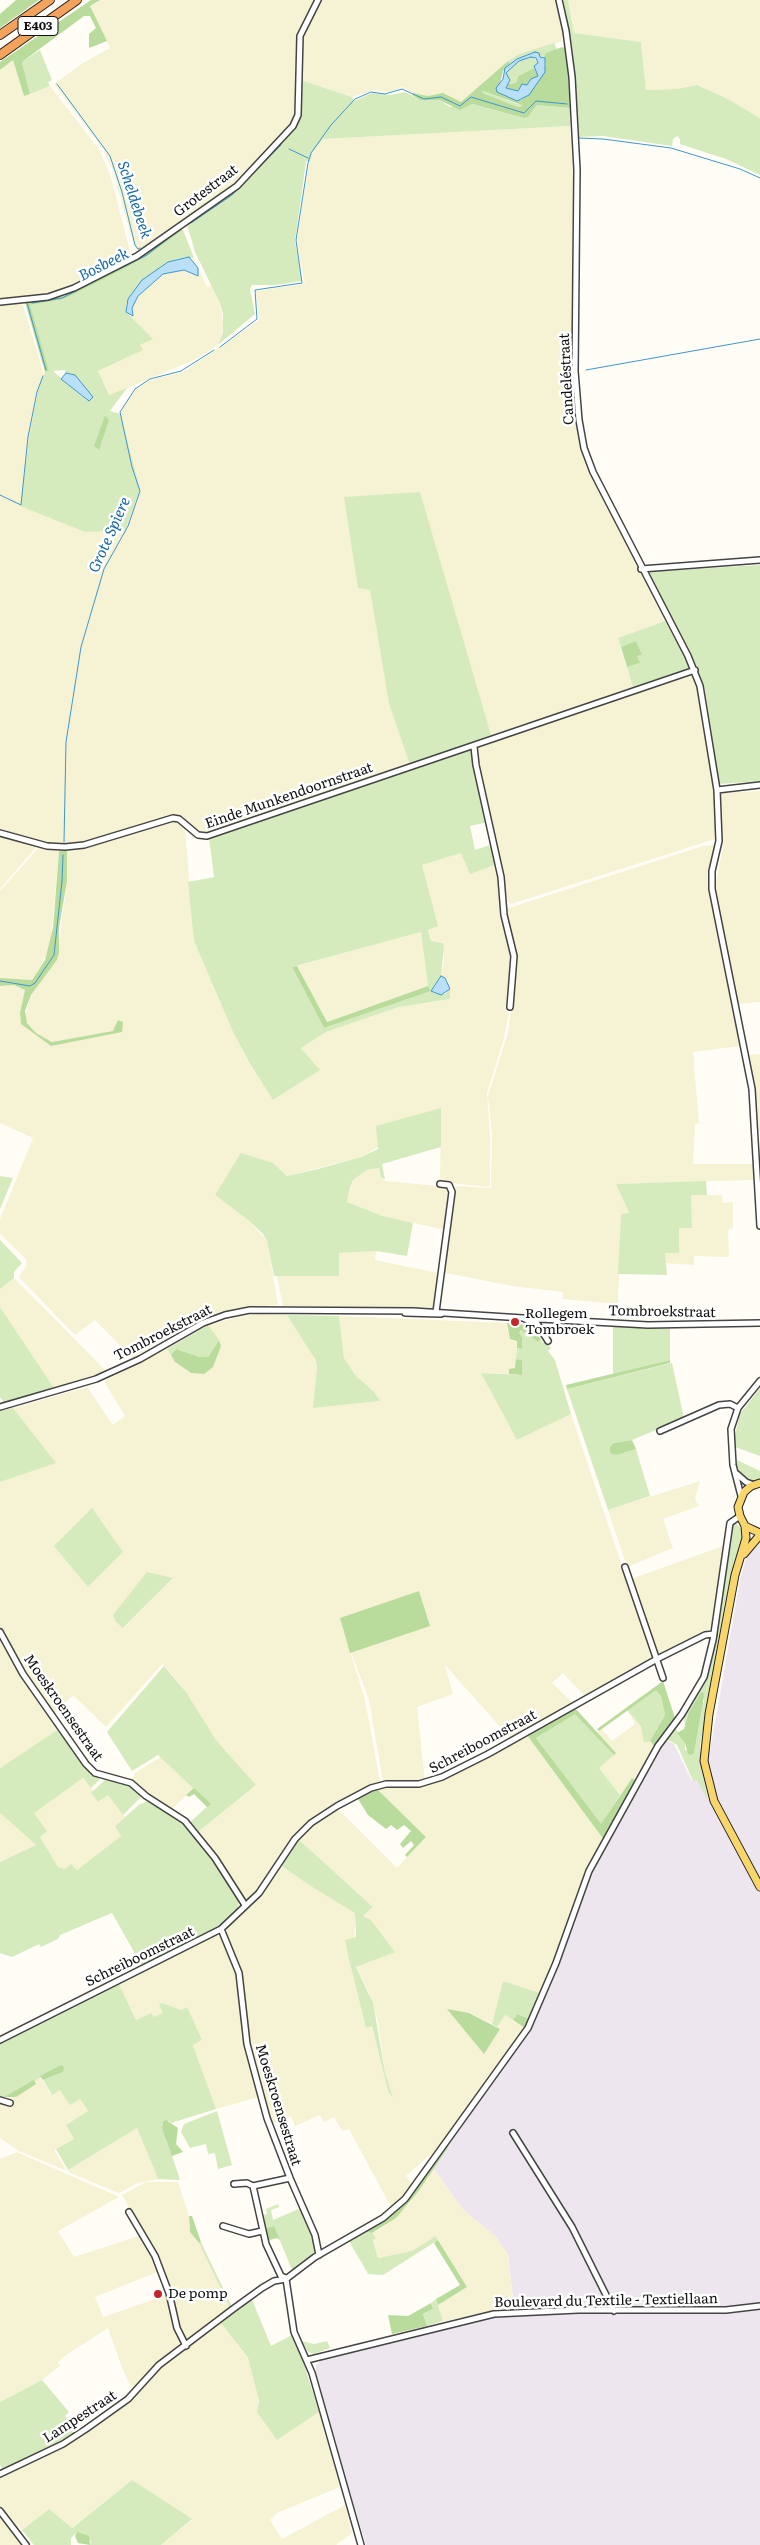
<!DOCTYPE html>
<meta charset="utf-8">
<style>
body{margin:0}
canvas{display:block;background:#fffdf5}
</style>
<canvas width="760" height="2545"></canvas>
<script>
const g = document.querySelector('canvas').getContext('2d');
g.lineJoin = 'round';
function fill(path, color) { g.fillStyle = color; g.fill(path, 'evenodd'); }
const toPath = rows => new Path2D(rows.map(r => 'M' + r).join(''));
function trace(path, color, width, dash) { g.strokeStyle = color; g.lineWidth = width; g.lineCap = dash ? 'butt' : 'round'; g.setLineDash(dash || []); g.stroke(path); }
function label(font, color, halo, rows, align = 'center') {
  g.font = font + ' Literata,serif'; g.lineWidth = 5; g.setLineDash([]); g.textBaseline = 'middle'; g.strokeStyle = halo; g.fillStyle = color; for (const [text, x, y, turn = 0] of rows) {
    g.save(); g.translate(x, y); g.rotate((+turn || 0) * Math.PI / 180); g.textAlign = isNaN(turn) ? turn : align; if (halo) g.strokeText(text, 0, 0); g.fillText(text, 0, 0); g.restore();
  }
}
const industrial = toPath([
 [760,1539,760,2545,366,2545,326,2416,316,2373,316,2365,324,2358,481,2319,515,2316,508,2255,495,2236,463,2210,433,2168,449,2146,446,2143,518,2047,533,2022,555,1970,585,1883,662,1744,666,1740,674,1744,692,1781,696,1779,695,1765,708,1762,740,1580,747,1554]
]);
const farmland = toPath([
 [100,0,314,0,297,36,296,113,292,123,239,180,225,192,139,250,136,250,133,243,113,171,103,149,54,84,83,63,110,48,90,6],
 [320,0,555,0,564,36,560,42,519,55,508,61,461,102,447,96,428,96,413,93,402,87,389,92,374,90,352,97,301,80,302,38],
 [568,0,760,0,760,118,728,99,697,85,677,89,646,90,641,42,574,33],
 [13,60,24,96,50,86,100,151,110,174,131,255,63,290,51,294,0,300,0,70],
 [570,126,573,180,571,367,578,440,591,475,665,621,618,638,633,688,491,735,462,644,370,589,389,704,410,765,204,834,196,833,182,816,174,815,158,818,82,843,54,845,0,830,0,304,22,302,44,375,29,438,20,505,140,489,122,425,120,414,123,406,134,391,144,384,155,379,183,372,259,320,256,291,305,284,298,249,298,233,308,169,312,153,323,139],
 [194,258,207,287,212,285,219,302,224,325,218,345,196,359,109,396,98,371,142,350,140,345,152,339,130,316,133,316,132,308,138,296,163,274,184,270,192,275,192,259],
 [687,675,694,676,698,687,714,782,715,839,511,904,508,902,484,798,476,750,477,747],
 [760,791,760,1002,738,1004,715,886,723,848,721,793],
 [173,820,185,827,194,941,233,1032,250,1065,273,1100,320,1070,301,1048,326,1032,399,1007,450,999,445,978,441,976,444,960,443,943,431,941,428,930,437,926,422,865,461,853,497,864,512,956,506,1011,509,1013,503,1042,487,1093,490,1135,490,1187,440,1182,441,1109,361,1157,287,1176,273,1163,215,1195,248,1220,267,1241,278,1305,238,1308,204,1318,132,1358,95,1320,75,1335,19,1277,27,1265,26,1259,0,1234,0,1219,33,1138,0,1123,0,986,14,985,25,990,20,1019,51,1046,113,1031,52,1042,36,1033,27,1023,25,1017,31,995,57,960,67,881,67,851],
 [0,835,38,845,0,889],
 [714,845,716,847,711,865,709,888,740,1046,693,1052,699,1123,695,1124,693,1164,754,1164,755,1180,616,1184,629,1214,621,1214,618,1304,563,1299,563,1292,512,1286,441,1272,454,1186,491,1188,492,1135,488,1096,508,1032,515,978,515,957,506,909,703,846],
 [40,846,59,851,50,949,32,980,0,978,0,891],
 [421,932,428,986,326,1022,297,966],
 [760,1054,760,1131,758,1131,748,1055],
 [379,1168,381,1178,385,1181,448,1187,450,1194,444,1230,383,1216,347,1202,353,1180,367,1170],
 [691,1195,722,1195,723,1203,733,1202,733,1228,728,1230,729,1257,694,1256,694,1265,665,1263,665,1253,679,1253,679,1227,692,1227],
 [376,1251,375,1260,438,1273,433,1309,283,1306,277,1276,338,1276,339,1253],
 [14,1278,106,1371,54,1388,0,1307,0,1289],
 [260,1314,287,1315,311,1350,317,1367,314,1408,380,1401,355,1375,344,1358,339,1316,507,1323,507,1330,517,1341,516,1369,509,1369,509,1374,482,1373,517,1440,571,1414,653,1658,585,1696,563,1673,552,1683,573,1703,510,1738,445,1665,453,1694,417,1707,425,1781,383,1781,369,1700,351,1652,430,1625,340,1618,365,1700,380,1782,354,1794,311,1821,289,1842,259,1889,246,1900,198,1832,256,1785,216,1740,186,1692,167,1668,162,1664,106,1727,73,1695,54,1715,19,1664,0,1628,0,1482,55,1463,13,1408,87,1387,113,1425,125,1416,104,1381,167,1349,175,1362,191,1373,198,1374,221,1346,208,1325,239,1317],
 [173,1578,124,1628,116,1622],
 [700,1481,695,1499,699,1506,663,1519,673,1548,627,1567,608,1510],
 [723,1546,711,1626,708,1630,657,1655,631,1579],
 [0,1639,57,1730,0,1768],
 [627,1710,642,1726,644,1742,650,1741,655,1747,637,1781,632,1778,620,1795,599,1768,616,1753,597,1733,602,1729,612,1741,635,1724],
 [527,1735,604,1840,579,1887,543,1994,503,1981,492,2024,469,2013,448,2010,484,2053,500,2029,497,2027,505,2015,525,2028,433,2156,431,2154,406,2176,413,2186,392,2209,349,2129,342,2131,334,2117,324,2122,320,2115,295,2126,291,2116,272,2124,250,2046,244,1985,227,1935,227,1928,249,1905,279,1864,309,1885,355,1912,354,1979,366,2028,372,2026,388,2091,392,2096,385,2072,378,2022,368,1991,356,1966,394,1951,371,1920,363,1916,373,1907,298,1839,312,1825,337,1808,397,1868,426,1837,377,1789,386,1786,430,1784],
 [161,1757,194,1788,172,1809,144,1792,131,1780,136,1772],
 [83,1778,94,1791,91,1793,98,1802,108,1795,125,1817,115,1826,121,1836,77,1870,65,1869,58,1867,40,1837,33,1813],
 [0,1813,36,1845,0,1862],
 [216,1935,222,1937,237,1972,243,2034,259,2097,216,2109,193,2044,201,2041,187,2007,181,2010,162,2003,163,2013,154,2018,151,2013,136,2020,118,1982],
 [40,2076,51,2095,60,2090,80,2099,88,2112,66,2125,74,2139,54,2150,67,2171,19,2151,0,2138,0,2098,11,2098,36,2083,34,2080],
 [137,2128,158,2179,138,2183,119,2193,70,2173,68,2170],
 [17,2152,119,2197,58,2231,74,2257,142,2235,160,2271,95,2297,103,2317,167,2295,182,2345,137,2388,130,2385,122,2368,108,2328,66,2355,58,2362,60,2366,42,2380,0,2402,0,2159],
 [433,2168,463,2210,495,2236,508,2255,514,2309,443,2321,438,2305,467,2287,436,2236,413,2251,378,2258,372,2233,380,2230,410,2203],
 [146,2182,178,2182,189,2216,189,2228,197,2238,230,2308,190,2341,184,2340,182,2335,157,2255,122,2195],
 [220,2322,248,2359,253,2372,259,2406,277,2440,319,2412,340,2487,277,2513,270,2520,282,2539,345,2505,352,2533,336,2545,161,2545,192,2520,132,2480,71,2528,49,2509,22,2530,18,2526,15,2528,0,2509,0,2476,56,2449,115,2413,167,2362],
 [0,2514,24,2545,0,2545]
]);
const green = toPath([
 [562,0,568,0,574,33,641,42,646,90,677,89,697,85,728,99,760,118,760,175,726,159,680,144,680,139,677,136,673,139,672,146,603,136,576,137,572,46],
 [554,43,557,49,544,57,529,54,510,64,508,61,519,54],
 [40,50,52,80,48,82,50,86,30,94,22,62],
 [533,57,538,63,534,68,518,76,516,83,508,84,510,81,505,73,519,61],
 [301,80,352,97,354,101,372,93,390,95,405,92,420,100,439,100,450,107,471,104,524,118,528,117,537,105,570,108,570,126,323,139,312,153,310,162,306,161,295,241,302,281,276,285,252,285,250,289,255,314,218,345,223,332,223,314,219,301,195,252,187,225,231,195,296,127,300,112],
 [483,91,512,102,524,106,518,107,481,93],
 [183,230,194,258,182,258,168,262,153,272,128,299,126,305,126,312,153,339,140,345,143,350,98,371,109,395,127,388,110,411,120,414,140,489,125,530,85,532,20,506,29,438,38,391,45,372,49,371,29,305,64,299,147,256],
 [65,370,66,373,71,373,88,401,53,371],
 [420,492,491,735,410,765,389,704,370,590,358,588,344,497],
 [760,565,760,781,719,784,705,689,647,572],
 [665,621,690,667,683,672,633,688,627,667,639,663,637,656,641,655,636,641,621,647,618,638],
 [468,749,472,753,488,822,470,826,475,850,493,844,497,864,470,874,461,853,422,865,438,926,428,930,431,941,443,943,444,946,441,976,431,991,445,994,450,989,450,999,399,1007,326,1032,301,1048,320,1070,273,1100,250,1064,233,1032,194,941,188,882,214,877,209,838],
 [421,932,428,986,431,991,324,1028,292,967],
 [441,1108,441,1147,382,1164,385,1179,381,1178,379,1168,367,1170,353,1180,350,1188,347,1202,383,1216,413,1223,407,1256,376,1251,339,1253,339,1276,274,1276,267,1241,263,1234,248,1220,215,1195,241,1153,273,1163,287,1176,318,1169,361,1157,378,1149,376,1126],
 [0,1176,13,1178,0,1209],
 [706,1181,707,1195,691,1195,692,1228,679,1228,679,1253,665,1253,667,1275,618,1274,621,1214,629,1213,616,1184],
 [0,1240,22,1263,14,1272,14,1278,0,1289],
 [0,1307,54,1388,4,1403,0,1397],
 [287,1315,339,1316,344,1358,355,1375,374,1392,380,1401,313,1408,317,1367,315,1359],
 [208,1325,219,1340,208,1357,200,1357,176,1349,171,1355,167,1349],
 [613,1326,670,1328,670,1360,613,1374],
 [522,1330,538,1342,541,1339,543,1343,546,1341,551,1348,548,1351,555,1360,571,1414,517,1440,481,1373,522,1375,522,1360,516,1359,517,1348,522,1349,519,1333],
 [672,1363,684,1418,632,1440,614,1443,617,1455,636,1449,650,1496,608,1510,567,1389],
 [760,1388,760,1456,735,1447,735,1435,740,1414],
 [13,1408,56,1463,0,1482,0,1411],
 [737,1460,760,1471,760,1481,746,1480,737,1470],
 [92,1508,123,1552,88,1587,54,1546],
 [735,1522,742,1530,744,1540,730,1579,700,1746,701,1768,708,1801,697,1780,693,1781,677,1745,666,1739,672,1730,676,1729,685,1743,685,1750,694,1753,704,1700,701,1692,689,1712,685,1726,684,1718,709,1667,731,1525],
 [147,1572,173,1578,123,1628,116,1622,113,1615],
 [164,1666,186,1692,216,1740,256,1785,198,1832,189,1823,210,1804,158,1755,132,1771,107,1732],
 [656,1689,661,1696,665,1715,650,1741,644,1743,641,1726,627,1710],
 [575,1713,614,1755,599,1768,620,1795,601,1825,536,1738],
 [57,1730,84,1765,100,1779,91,1788,83,1778,34,1813,47,1831,40,1837,58,1867,65,1869,71,1864,77,1870,121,1836,115,1826,140,1804,148,1801,186,1825,212,1857,239,1899,238,1909,222,1925,142,1966,112,1913,60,1935,58,1939,41,1947,39,1944,12,1957,0,1953,0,1862,36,1845,0,1813,0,1768],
 [106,1779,130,1785,142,1796,123,1815,108,1795,98,1802,91,1793],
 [298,1839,373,1907,363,1916,371,1920,395,1952,356,1967,373,2003,385,2072,393,2098,388,2091,372,2026,366,2028,349,1959,345,1940,356,1937,355,1913,309,1885,279,1864],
 [503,1981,543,1994,530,2019,517,2014,513,2020,505,2015,497,2027,492,2024],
 [118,1982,136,2020,151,2013,154,2017,163,2013,159,2005,162,2003,181,2010,187,2007,202,2040,193,2045,216,2109,171,2123,169,2121,162,2125,180,2180,158,2179,137,2128,68,2170,56,2149,74,2139,66,2125,88,2111,80,2099,70,2105,60,2090,52,2095,43,2080,63,2072,61,2065,9,2096,0,2098,0,2043],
 [217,2111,232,2165,218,2169,215,2153,208,2154,206,2144,190,2148,181,2132,184,2124],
 [278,2204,279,2207,271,2210,273,2220,301,2208,315,2247,313,2255,292,2270,274,2226,263,2229,260,2216,267,2214,266,2209],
 [364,2231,372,2233,376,2238,373,2240,378,2258,412,2251,436,2236,438,2240,383,2275,368,2274,349,2241],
 [201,2242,232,2307,230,2308,199,2243],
 [251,2297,271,2346,292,2335,302,2358,319,2412,277,2440,257,2412,259,2401,248,2358,220,2322],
 [436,2299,443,2321,427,2326,423,2314,433,2309,431,2303],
 [301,2341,314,2344,327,2341,330,2348,314,2354,308,2352],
 [42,2380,69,2412,65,2416,78,2432,68,2440,3,2470,0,2465,0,2402],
 [132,2480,192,2519,161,2545,90,2545,91,2541,76,2533,71,2538,71,2545,34,2545,22,2530,49,2509,72,2528]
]);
const forest = toPath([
 [16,0,39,0,0,28,0,14],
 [91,0,100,0,90,6,107,41,89,48,89,34,96,28,90,16,84,16,22,62,30,94,24,96,13,60,0,70,0,62],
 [562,47,565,48,567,62,570,108,537,105,528,117,524,118,472,104,460,110,439,100,420,100,412,95,413,93,428,96,443,93,461,102,508,61,510,64,503,71,498,92,515,100,521,100,546,65,544,57,546,53],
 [483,91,519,104,523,106,518,107,482,93],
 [534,68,538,76,531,79,527,85,522,84,518,91,506,88,508,84,516,83,518,76],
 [178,229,183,230,147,256,129,266,64,299,30,305,49,371,45,372,25,302,62,297,145,254],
 [105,416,109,420,99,450,94,446],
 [636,641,642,655,637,656,640,663,627,667,621,647],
 [59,851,67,851,67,881,59,928,59,953,57,960,31,995,25,1011,27,1023,36,1033,52,1042,113,1031,118,1020,123,1022,122,1032,51,1046,21,1024,20,1013,25,990,14,985,0,986,0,978,32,980,45,960,53,928],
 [297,966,327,1022,428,986,431,991,324,1028,292,967],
 [507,1323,528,1325,541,1339,538,1342,521,1330,519,1333,522,1337,522,1349,517,1348,517,1341,510,1339],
 [219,1340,221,1346,213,1367,204,1374,191,1373,175,1362,171,1355,176,1349,200,1357,208,1357],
 [516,1359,522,1360,522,1375,509,1374,509,1369,515,1368],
 [670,1360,670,1363,567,1389,566,1385],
 [632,1440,636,1449,617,1455,610,1453,610,1447,614,1443],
 [419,1591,430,1626,350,1653,340,1618],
 [663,1681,675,1718,655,1747,650,1741,665,1715,661,1696,656,1690,599,1731,597,1729],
 [701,1692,704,1693,703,1704,694,1753,691,1755,688,1754,685,1743,677,1733,684,1729,689,1712],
 [574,1707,616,1753,614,1755,575,1714,536,1738,601,1824,632,1778,637,1781,604,1840,527,1735],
 [194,1788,211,1804,207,1807,194,1794,189,1797,186,1795],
 [377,1789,426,1837,407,1857,405,1855,414,1845,411,1841,403,1848,400,1844,411,1831,404,1825,397,1830,391,1825,386,1829,368,1815,358,1799,358,1797],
 [447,2009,469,2013,500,2029,484,2054],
 [517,2014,530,2019,525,2028,513,2020],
 [61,2065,64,2067,63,2072,43,2080,40,2076],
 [34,2080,36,2084,16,2097,4,2097],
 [166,2120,178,2128,176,2144,183,2152,172,2156,162,2128,163,2122],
 [446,2143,449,2146,418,2192,396,2218,372,2233,364,2231,390,2215],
 [189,2216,192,2216,201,2242,199,2243,190,2232],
 [274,2226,280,2240,277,2238,266,2241,263,2229],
 [438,2240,467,2287,438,2305,436,2299,460,2285,434,2243],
 [431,2303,433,2309,423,2314,427,2326,392,2334,388,2315,408,2316],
 [77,2532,89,2536,90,2545,78,2543,75,2536]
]);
const water = toPath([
 [535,52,539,53,540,57,545,58,545,72,529,95,517,101,497,92,496,88,503,79,505,68,517,59,535,52],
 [531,57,536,58,538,63,534,66,538,76,531,79,527,85,522,84,518,91,506,88,510,80,506,73,519,61,531,57],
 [189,257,198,268,198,276,184,270,163,274,138,296,132,308,133,316,126,312,128,299,142,280,168,262,189,257],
 [66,373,75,375,93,397,89,401,61,379,66,373],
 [441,976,445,978,450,989,441,995,431,991,441,976]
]);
const stream = toPath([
 [57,84,110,156,122,192,135,245,138,249,140,248],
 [577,130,579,138,603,139,671,148,740,169,760,178],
 [289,149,308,158],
 [191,223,232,195,281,145],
 [27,303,46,370],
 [32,303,62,298,147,255,179,230],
 [220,347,257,319,255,290,302,283,296,240,308,163,311,153,331,125,355,99,371,92,385,94,402,89,424,99,441,97,460,106,471,97,524,113,536,101,567,104],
 [586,370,760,339],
 [0,495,21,505,28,437,37,392,43,376],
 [64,842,66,742,81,647,104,569,128,526,140,491,132,467,120,412,135,389,150,379,181,371,214,350],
 [0,981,30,986,35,983,54,955,62,881,63,855]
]);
const minor = toPath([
 [559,0,566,31,572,77,577,170,575,371,579,420,584,448,593,472,688,656,700,686,717,790,719,841,712,871,712,889,752,1089,760,1226],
 [0,302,48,297,74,288,137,256,237,186,293,126,298,115,300,36,318,0],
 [641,569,760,560],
 [474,747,476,765,501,877,504,915,514,956,510,1007],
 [717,790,760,785],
 [0,833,47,846,65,847,84,845,173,818,179,819,198,835,207,836,695,670],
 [436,1312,452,1192,449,1185,440,1184],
 [405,1313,441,1314],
 [536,1322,548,1341],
 [0,1407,96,1379,140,1359,203,1323,225,1315,250,1310,413,1311,523,1318,529,1321,540,1319,648,1325,760,1323],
 [660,1431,719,1405,730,1404,738,1408],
 [737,1474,746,1482,754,1485],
 [741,1496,733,1465,731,1429,738,1408,760,1381],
 [625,1567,663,1678],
 [0,1632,23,1674,86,1764,95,1773,131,1783,146,1796,185,1821,215,1858,245,1905],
 [221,1929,239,1973,247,2044,267,2118,290,2178,315,2235,319,2255],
 [0,2040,221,1929,259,1893,295,1839,311,1823,337,1806,371,1788,386,1784,419,1784,442,1777,488,1754,657,1659,705,1635,714,1634],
 [0,2100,10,2103],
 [513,2133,572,2227,614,2311],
 [234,2184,247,2183,253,2186],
 [129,2212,155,2256,169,2293,177,2328,186,2346],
 [223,2226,249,2234,262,2231],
 [286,2278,281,2276,266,2244,253,2186,290,2178],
 [286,2279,315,2257,383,2218,405,2199,528,2028,556,1963,589,1871,658,1746,682,1714,704,1677,713,1640,730,1523,740,1516],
 [286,2279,294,2332,312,2373,361,2545],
 [307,2360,494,2314,578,2310,726,2310,760,2306],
 [0,2474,63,2444,86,2429,128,2399,159,2365,233,2309,262,2288,274,2281,286,2279],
 [0,2511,26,2545]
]);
const major = toPath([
 [760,1483,751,1486,744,1492,738,1507,740,1516,745,1526,760,1533],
 [745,1526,746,1538,735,1575,709,1714,704,1761,714,1801,760,1887],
 [744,1554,760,1535]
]);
const highway = toPath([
 [0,35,50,0],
 [0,55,77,0]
]);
const markers = [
 [515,1322,5,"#c4262e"],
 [158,2294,5,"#c4262e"]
];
const shields = [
 [38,26,40]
];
const shieldNames = [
 ["E403",38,26]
];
const streetNames = [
 ["Grotestraat",206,191,-37],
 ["Candeléstraat",567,379,-93],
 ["Einde Munkendoornstraat",289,796,-19],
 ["Tombroekstraat",662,1312,1],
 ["Tombroekstraat",163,1333,-27],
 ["Moeskroensestraat",63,1708,55],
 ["Schreiboomstraat",483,1742,-28],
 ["Schreiboomstraat",140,1957,-26],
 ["Moeskroensestraat",278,2105,73],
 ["Boulevard du Textile - Textiellaan",606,2301,-1],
 ["Lampestraat",80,2417,-33]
];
const poiNames = [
 ["Rollegem",525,1314],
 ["Tombroek",525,1330],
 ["De pomp",168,2294]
];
const waterNames = [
 ["Scheldebeek",134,200,72],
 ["Bosbeek",104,265,-27],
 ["Grote Spiere",110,535,-66]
];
fill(industrial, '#eee6ef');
fill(farmland, '#f6f3d4');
fill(green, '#d5ebbd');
fill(forest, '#b9dc9c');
fill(water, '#b9e0f7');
trace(water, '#3f96cf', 1);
trace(stream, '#3f96cf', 1);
trace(minor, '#444', 8);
trace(major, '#222', 9);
trace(highway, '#222', 10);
trace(minor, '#fff', 5);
trace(major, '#f9d66b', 7);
trace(highway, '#f5a25d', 8);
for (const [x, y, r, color] of markers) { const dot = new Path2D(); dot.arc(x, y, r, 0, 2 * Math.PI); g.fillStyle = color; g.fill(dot); trace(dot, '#fff', 2); }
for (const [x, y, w] of shields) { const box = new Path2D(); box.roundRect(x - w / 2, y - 9.5, w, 19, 4); g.fillStyle = '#fff'; g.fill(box); trace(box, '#111', 1); }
label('bold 12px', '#111', null, shieldNames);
label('14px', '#111', '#fff', streetNames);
label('14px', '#111', '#fff', poiNames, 'left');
label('italic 15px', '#1768a6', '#fff', waterNames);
</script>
